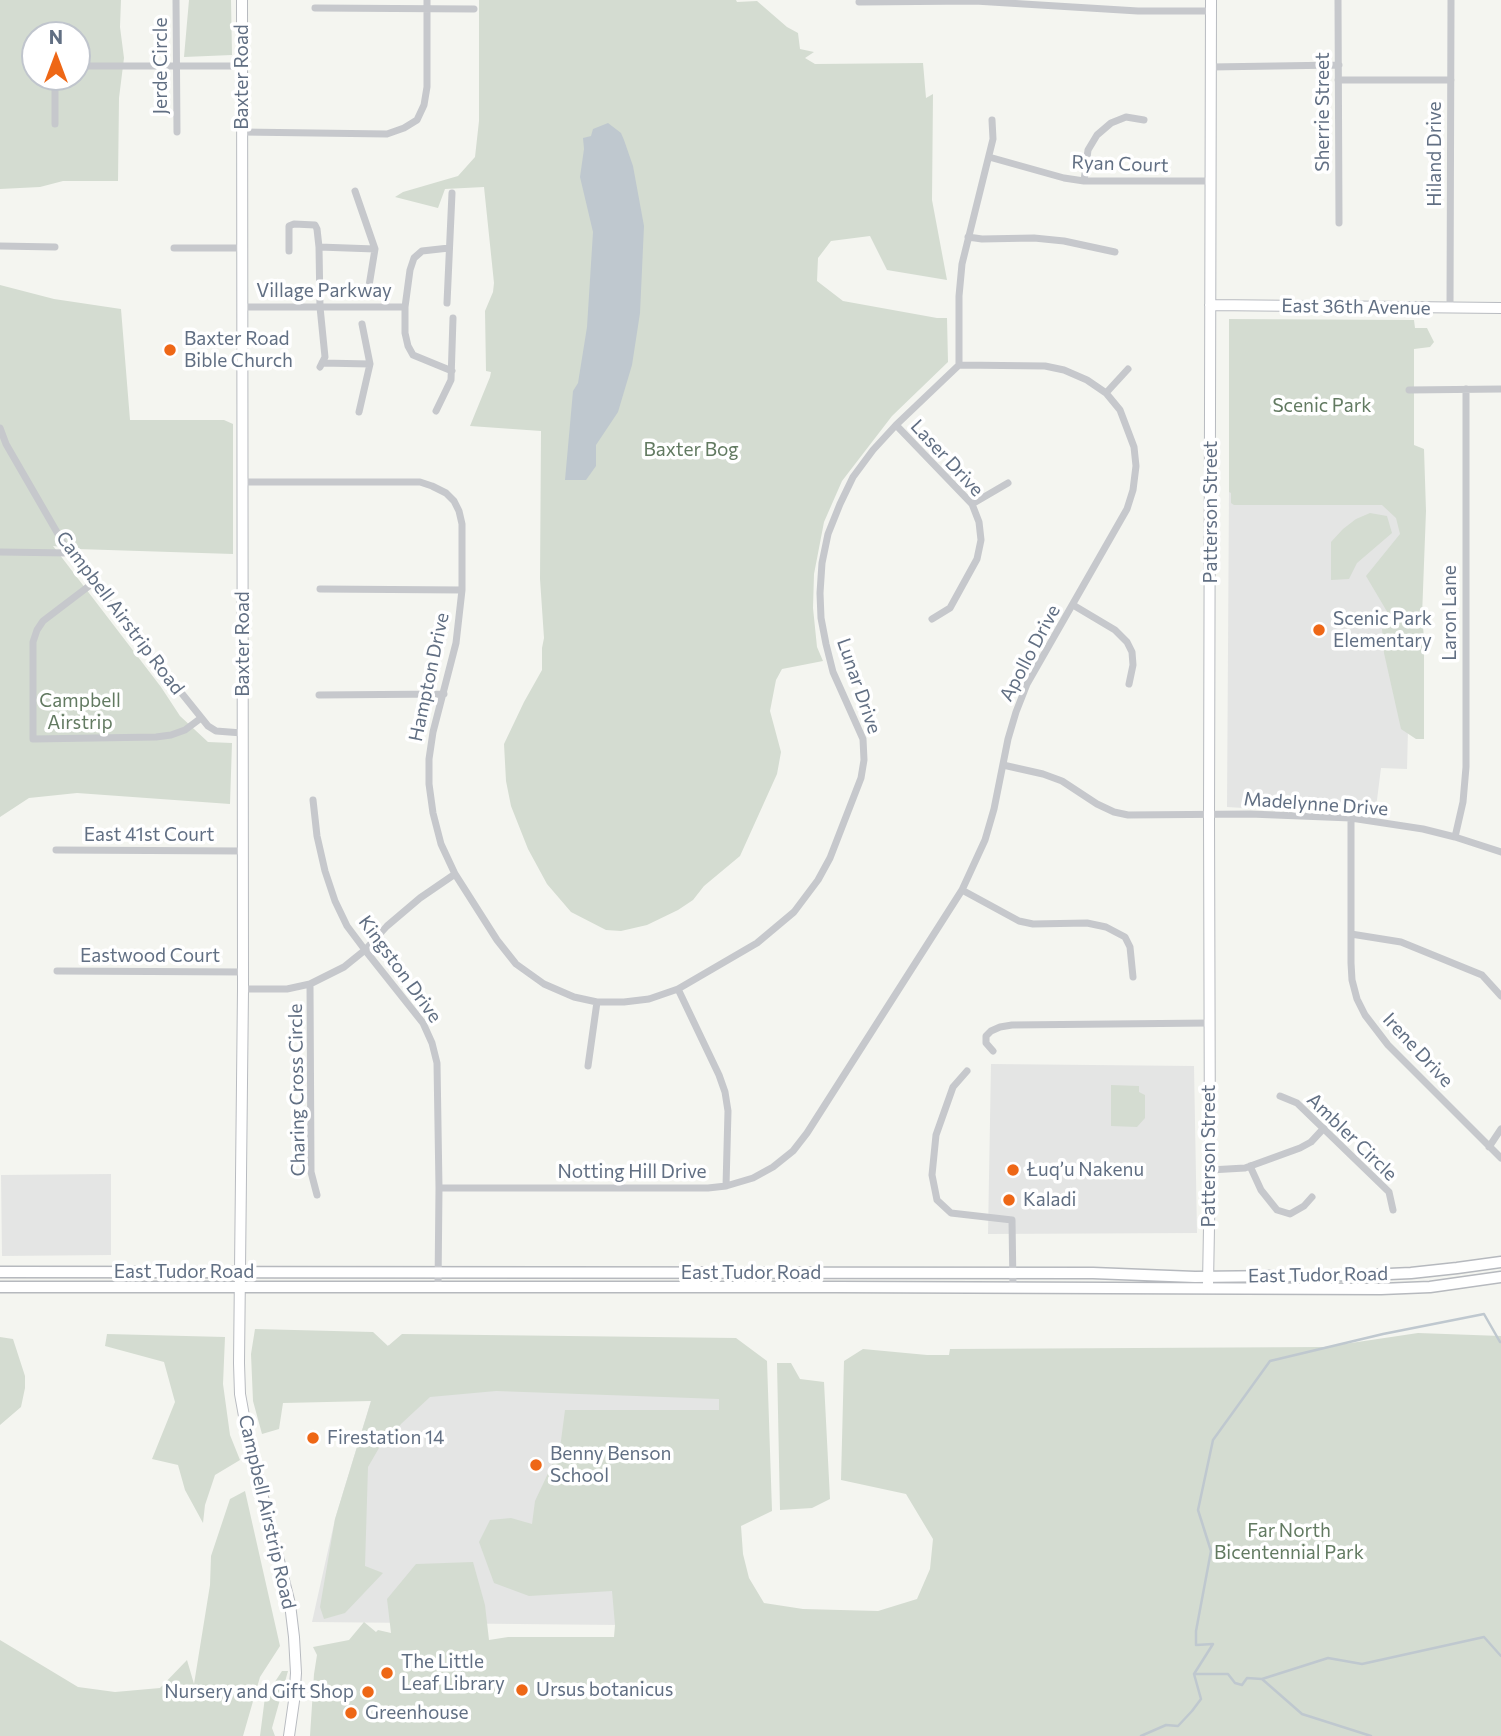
<!DOCTYPE html>
<meta charset="utf-8">
<style>
body{margin:0}
#map{position:relative;width:1501px;height:1736px;overflow:hidden;background:#f4f5f0;font-family:Commissioner,sans-serif}
canvas{display:block}
.north{position:absolute;left:21px;top:21px;width:70px;height:70px;box-sizing:border-box;background:#fff;border:2px solid #c0c5cd;border-radius:50%;rotate:0deg;font-size:19px;font-weight:700;line-height:28px;text-align:center;color:#616f83}
.north::after{content:'';display:block;margin:auto;width:24px;height:32px;background:#ee6716;clip-path:polygon(50% 0,100% 100%,50% 72%,0 100%)}
</style>
<div id="map">
<canvas width="1501" height="1736"></canvas>
<div class="north">N</div>
</div>
<script>
const g = document.querySelector('canvas').getContext('2d');
g.lineJoin = 'round';
function fill(path, color) { g.fillStyle = color; g.fill(path, 'evenodd'); }
const toPath = rows => new Path2D(rows.map(r => 'M' + r).join(''));
function trace(path, color, width, dash) { g.strokeStyle = color; g.lineWidth = width; g.lineCap = dash ? 'butt' : 'round'; g.setLineDash(dash || []); g.stroke(path); }
function label(font, color, halo, rows, align = 'center') {
  g.font = font + ' Commissioner,sans-serif'; g.lineWidth = 7; g.setLineDash([]); g.textBaseline = 'middle'; g.strokeStyle = halo; g.fillStyle = color; for (const [text, x, y, turn = 0] of rows) {
    g.save(); g.translate(x, y); g.rotate((+turn || 0) * Math.PI / 180); g.textAlign = isNaN(turn) ? turn : align; if (halo) g.strokeText(text, 0, 0); g.fillText(text, 0, 0); g.restore();
  }
}
const built = toPath([
 [1229,492,1414,493,1407,769,1381,768,1375,816,1227,807],
 [991,1064,1194,1066,1197,1233,988,1234],
 [111,1174,111,1255,2,1256,1,1175],
 [388,1345,719,1346,722,1626,312,1622,335,1519]
]);
const green = toPath([
 [0,0,121,0,120,27,124,58,119,98,118,181,63,181,40,187,0,189],
 [35,35,77,35,77,77,35,77],
 [189,0,231,0,232,55,184,57],
 [479,0,736,0,737,2,757,1,787,27,798,33,800,49,814,52,805,58,815,64,923,63,926,98,933,94,932,200,947,280,887,270,870,236,831,241,818,258,817,281,843,301,937,318,947,318,948,362,892,416,842,481,824,522,814,574,813,608,817,647,823,661,782,669,776,680,770,711,781,752,777,774,740,856,704,886,693,900,678,910,647,925,621,931,606,930,571,912,547,884,528,849,511,806,506,781,504,744,524,702,542,670,542,648,544,638,540,579,541,431,470,426,490,377,491,372,486,371,485,311,493,292,494,283,484,187,445,189,438,208,395,197,403,192,458,176,475,157,479,121],
 [0,285,54,299,121,309,130,420,224,420,233,424,233,554,77,549,53,546,161,687,180,716,208,742,232,743,230,804,77,793,29,798,0,817],
 [1229,319,1414,320,1415,328,1427,328,1434,342,1430,347,1414,349,1414,445,1424,449,1426,511,1422,616,1424,638,1424,739,1416,739,1401,729,1384,653,1382,629,1392,620,1366,576,1400,534,1396,518,1382,505,1234,505,1231,503,1231,493,1229,492],
 [1370,513,1387,516,1392,533,1357,563,1349,579,1331,580,1331,542,1343,529,1356,519],
 [1111,1085,1139,1086,1139,1092,1145,1095,1145,1118,1137,1127,1111,1126],
 [255,1329,373,1332,388,1346,402,1334,736,1338,767,1361,772,1511,741,1526,743,1554,749,1578,764,1603,803,1609,878,1611,917,1599,930,1569,933,1539,906,1494,841,1480,844,1361,863,1349,927,1355,949,1355,950,1349,1324,1347,1418,1333,1501,1336,1501,1736,310,1736,314,1674,317,1655,313,1647,349,1640,364,1622,376,1632,378,1630,391,1633,387,1599,416,1564,473,1562,485,1605,489,1640,508,1637,614,1637,615,1625,612,1591,529,1596,494,1583,479,1542,490,1520,511,1518,532,1524,535,1501,560,1448,565,1410,719,1410,719,1399,496,1391,430,1397,402,1423,379,1448,368,1467,365,1566,383,1573,345,1613,324,1619,320,1607,335,1519,371,1401,283,1403,279,1429,262,1434,253,1401,251,1354],
 [107,1334,225,1337,223,1384,230,1435,240,1460,215,1475,205,1505,203,1523,185,1490,178,1465,152,1459,175,1402,164,1362,105,1346],
 [0,1337,13,1339,25,1376,25,1388,21,1407,0,1425],
 [777,1363,791,1363,800,1379,824,1382,830,1499,812,1508,780,1510],
 [245,1491,280,1646,260,1677,243,1736,0,1736,0,1640,78,1687,115,1692,160,1688,187,1660,194,1684,210,1585,211,1556,230,1499],
 [282,1671,288,1671,272,1728,275,1736,260,1736,265,1697]
]);
const water = toPath([
 [608,123,621,133,624,140,633,166,644,226,640,313,632,365,618,412,596,445,596,466,586,480,565,480,573,391,578,383,587,327,593,232,580,177,584,149,583,138,591,136,593,129]
]);
const stream = toPath([
 [1194,1674,1213,1644,1196,1645,1196,1631,1211,1551,1198,1510,1213,1440,1270,1361,1383,1334,1484,1314,1500,1342,1501,1342],
 [1262,1679,1328,1658,1362,1664,1484,1637,1501,1656],
 [1141,1736,1166,1725,1178,1726,1192,1711,1201,1699,1194,1674,1228,1674,1235,1683,1242,1685,1247,1678,1262,1679,1302,1714,1371,1736]
]);
const street = toPath([
 [176,0,177,132],
 [1338,0,1339,223],
 [859,2,975,1,1138,11,1211,11],
 [315,8,474,9],
 [77,66,242,66],
 [1211,67,1339,65],
 [1338,80,1451,80],
 [55,124,55,77],
 [242,132,387,134,404,128,417,120,424,105,427,87,427,0],
 [989,157,1064,178,1084,181,1210,181],
 [1084,181,1088,150,1097,135,1111,123,1126,117,1144,120],
 [355,191,375,249,368,292],
 [968,237,982,239,1034,238,1064,241,1115,252],
 [0,246,55,247],
 [319,247,375,249],
 [174,248,243,248],
 [449,248,422,251,414,258,410,270,405,307,405,333,408,346,413,355,452,371],
 [289,251,289,226,294,224,315,225,317,229,319,247,320,307,325,357,320,367],
 [447,303,452,193],
 [243,307,405,307],
 [1450,308,1451,0],
 [322,363,370,364],
 [1409,390,1501,389],
 [1106,393,1128,369],
 [436,411,451,380,453,318],
 [359,412,370,364,362,324],
 [896,425,972,504,979,522,981,540,977,559,950,608,932,619],
 [0,428,6,444,69,553,93,583,208,726,216,731,242,733],
 [243,482,420,482,432,486,446,493,454,501,459,511,462,524,462,590,456,643,433,732,429,759,429,784,433,813,441,844,455,874,497,940,516,964,544,984,574,997,597,1002,624,1002,649,999,678,989,757,943,794,912,818,880,830,858,861,778,864,760,863,739,833,672,826,644,821,618,820,593,822,563,828,534,840,504,853,477,873,450,896,425,959,365,959,296,962,264,993,139,992,120],
 [972,504,1008,483],
 [0,552,69,553],
 [93,583,43,621,37,630,33,642,33,739,156,737,171,735,185,730,201,718],
 [320,589,462,590],
 [1073,605,1115,630,1127,642,1132,652,1133,665,1129,684],
 [319,695,444,694],
 [1003,765,1043,774,1062,781,1097,804,1114,812,1128,815,1250,814,1351,818,1423,829,1455,837,1501,852],
 [313,800,317,836,325,871,335,901,347,926,365,950,423,1023,432,1043,437,1063,439,1188,438,1287],
 [1351,818,1351,963,1352,980,1357,999,1365,1015,1388,1045,1501,1158],
 [1455,837,1463,802,1466,767,1466,389],
 [56,850,242,851],
 [962,890,1019,921,1033,924,1087,923,1106,927,1125,937,1130,947,1133,977],
 [1351,934,1401,942,1482,975,1501,996],
 [57,971,243,972],
 [310,984,311,1172,317,1195],
 [243,989,287,989,310,984,344,967,365,950,387,926,420,898,455,874],
 [678,989,719,1075,725,1092,728,1111,726,1186],
 [993,1051,986,1043,986,1036,991,1031,1000,1027,1012,1025,1210,1023],
 [588,1066,597,1002],
 [967,1071,953,1087,936,1135,932,1175,937,1200,951,1213,1012,1220,1013,1287],
 [1280,1096,1297,1103,1389,1192,1393,1210],
 [1489,1147,1501,1129],
 [1250,1166,1261,1190,1277,1210,1290,1214,1304,1206,1312,1197],
 [1210,1170,1245,1168,1300,1148,1311,1142,1324,1128],
 [439,1188,708,1188,726,1186,753,1178,773,1167,793,1151,807,1133,962,890,985,840,994,809,1008,739,1016,712,1027,684,1127,509,1133,490,1136,466,1134,447,1120,410,1106,393,1087,380,1064,370,1045,366,959,365]
]);
const secondary = toPath([
 [242,0,243,989,239,1363,240,1394,248,1438,290,1604,294,1637,296,1673,294,1701,289,1736],
 [1210,305,1501,308],
 [1208,1284,1210,1170,1209,815,1211,0]
]);
const primary = toPath([
 [0,1272,1093,1273,1195,1277,1367,1275,1411,1273,1457,1268,1501,1262],
 [0,1287,836,1287,1381,1289,1430,1287,1501,1277]
]);
const markers = [
 [170,350,7,"#ee6716"],
 [1319,630,7,"#ee6716"],
 [1013,1170,7,"#ee6716"],
 [1009,1200,7,"#ee6716"],
 [313,1438,7,"#ee6716"],
 [536,1465,7,"#ee6716"],
 [387,1673,7,"#ee6716"],
 [522,1690,7,"#ee6716"],
 [368,1692,7,"#ee6716"],
 [351,1713,7,"#ee6716"]
];
const streetNames = [
 ["Jerde Circle",161,66,-90],
 ["Baxter Road",242,77,-90],
 ["Sherrie Street",1323,112,-90],
 ["Hiland Drive",1435,154,-90],
 ["Ryan Court",1120,164,2],
 ["Village Parkway",324,291],
 ["East 36th Avenue",1356,307,1],
 ["Laser Drive",947,458,47],
 ["Patterson Street",1211,512,-90],
 ["Campbell Airstrip Road",120,613,53],
 ["Laron Lane",1450,613,-90],
 ["Baxter Road",243,644,-90],
 ["Apollo Drive",1030,653,-62],
 ["Hampton Drive",429,677,-78],
 ["Lunar Drive",859,686,71],
 ["Madelynne Drive",1316,804,4],
 ["East 41st Court",149,835],
 ["Eastwood Court",150,956],
 ["Kingston Drive",400,969,54],
 ["Irene Drive",1418,1050,47],
 ["Charing Cross Circle",297,1090,-91],
 ["Ambler Circle",1352,1137,44],
 ["Patterson Street",1209,1156,-90],
 ["Notting Hill Drive",632,1172],
 ["East Tudor Road",184,1272],
 ["East Tudor Road",751,1273],
 ["East Tudor Road",1318,1275,-1],
 ["Campbell Airstrip Road",267,1512,77]
];
const poiNames = [
 ["Baxter Road",184,339],
 ["Bible Church",184,361],
 ["Scenic Park",1333,619],
 ["Elementary",1333,641],
 ["Łuq’u Nakenu",1027,1170],
 ["Kaladi",1023,1200],
 ["Firestation 14",327,1438],
 ["Benny Benson",550,1454],
 ["School",550,1476],
 ["The Little",401,1662],
 ["Leaf Library",401,1684],
 ["Ursus botanicus",536,1690],
 ["Nursery and Gift Shop",354,1692,"right"],
 ["Greenhouse",365,1713]
];
const parkNames = [
 ["Scenic Park",1322,406],
 ["Baxter Bog",691,450],
 ["Campbell",80,701],
 ["Airstrip",80,723],
 ["Far North",1289,1531],
 ["Bicentennial Park",1289,1553]
];
fill(built, '#e4e5e4');
fill(green, '#d4dcd1');
fill(water, '#bfc8cf');
trace(stream, '#bfc8cf', 2.5);
trace(secondary, '#b8bbc0', 12);
trace(primary, '#b6b9be', 13);
trace(street, '#c6c8cc', 7);
trace(secondary, '#fff', 10);
trace(primary, '#fff', 10);
for (const [x, y, r, color] of markers) { const dot = new Path2D(); dot.arc(x, y, r, 0, 2 * Math.PI); g.fillStyle = color; g.fill(dot); trace(dot, '#fff', 2.5); }
label('19px', '#616f83', '#fff', streetNames);
label('19px', '#616f83', '#fff', poiNames, 'left');
label('19px', '#627a61', '#fff', parkNames);
</script>
